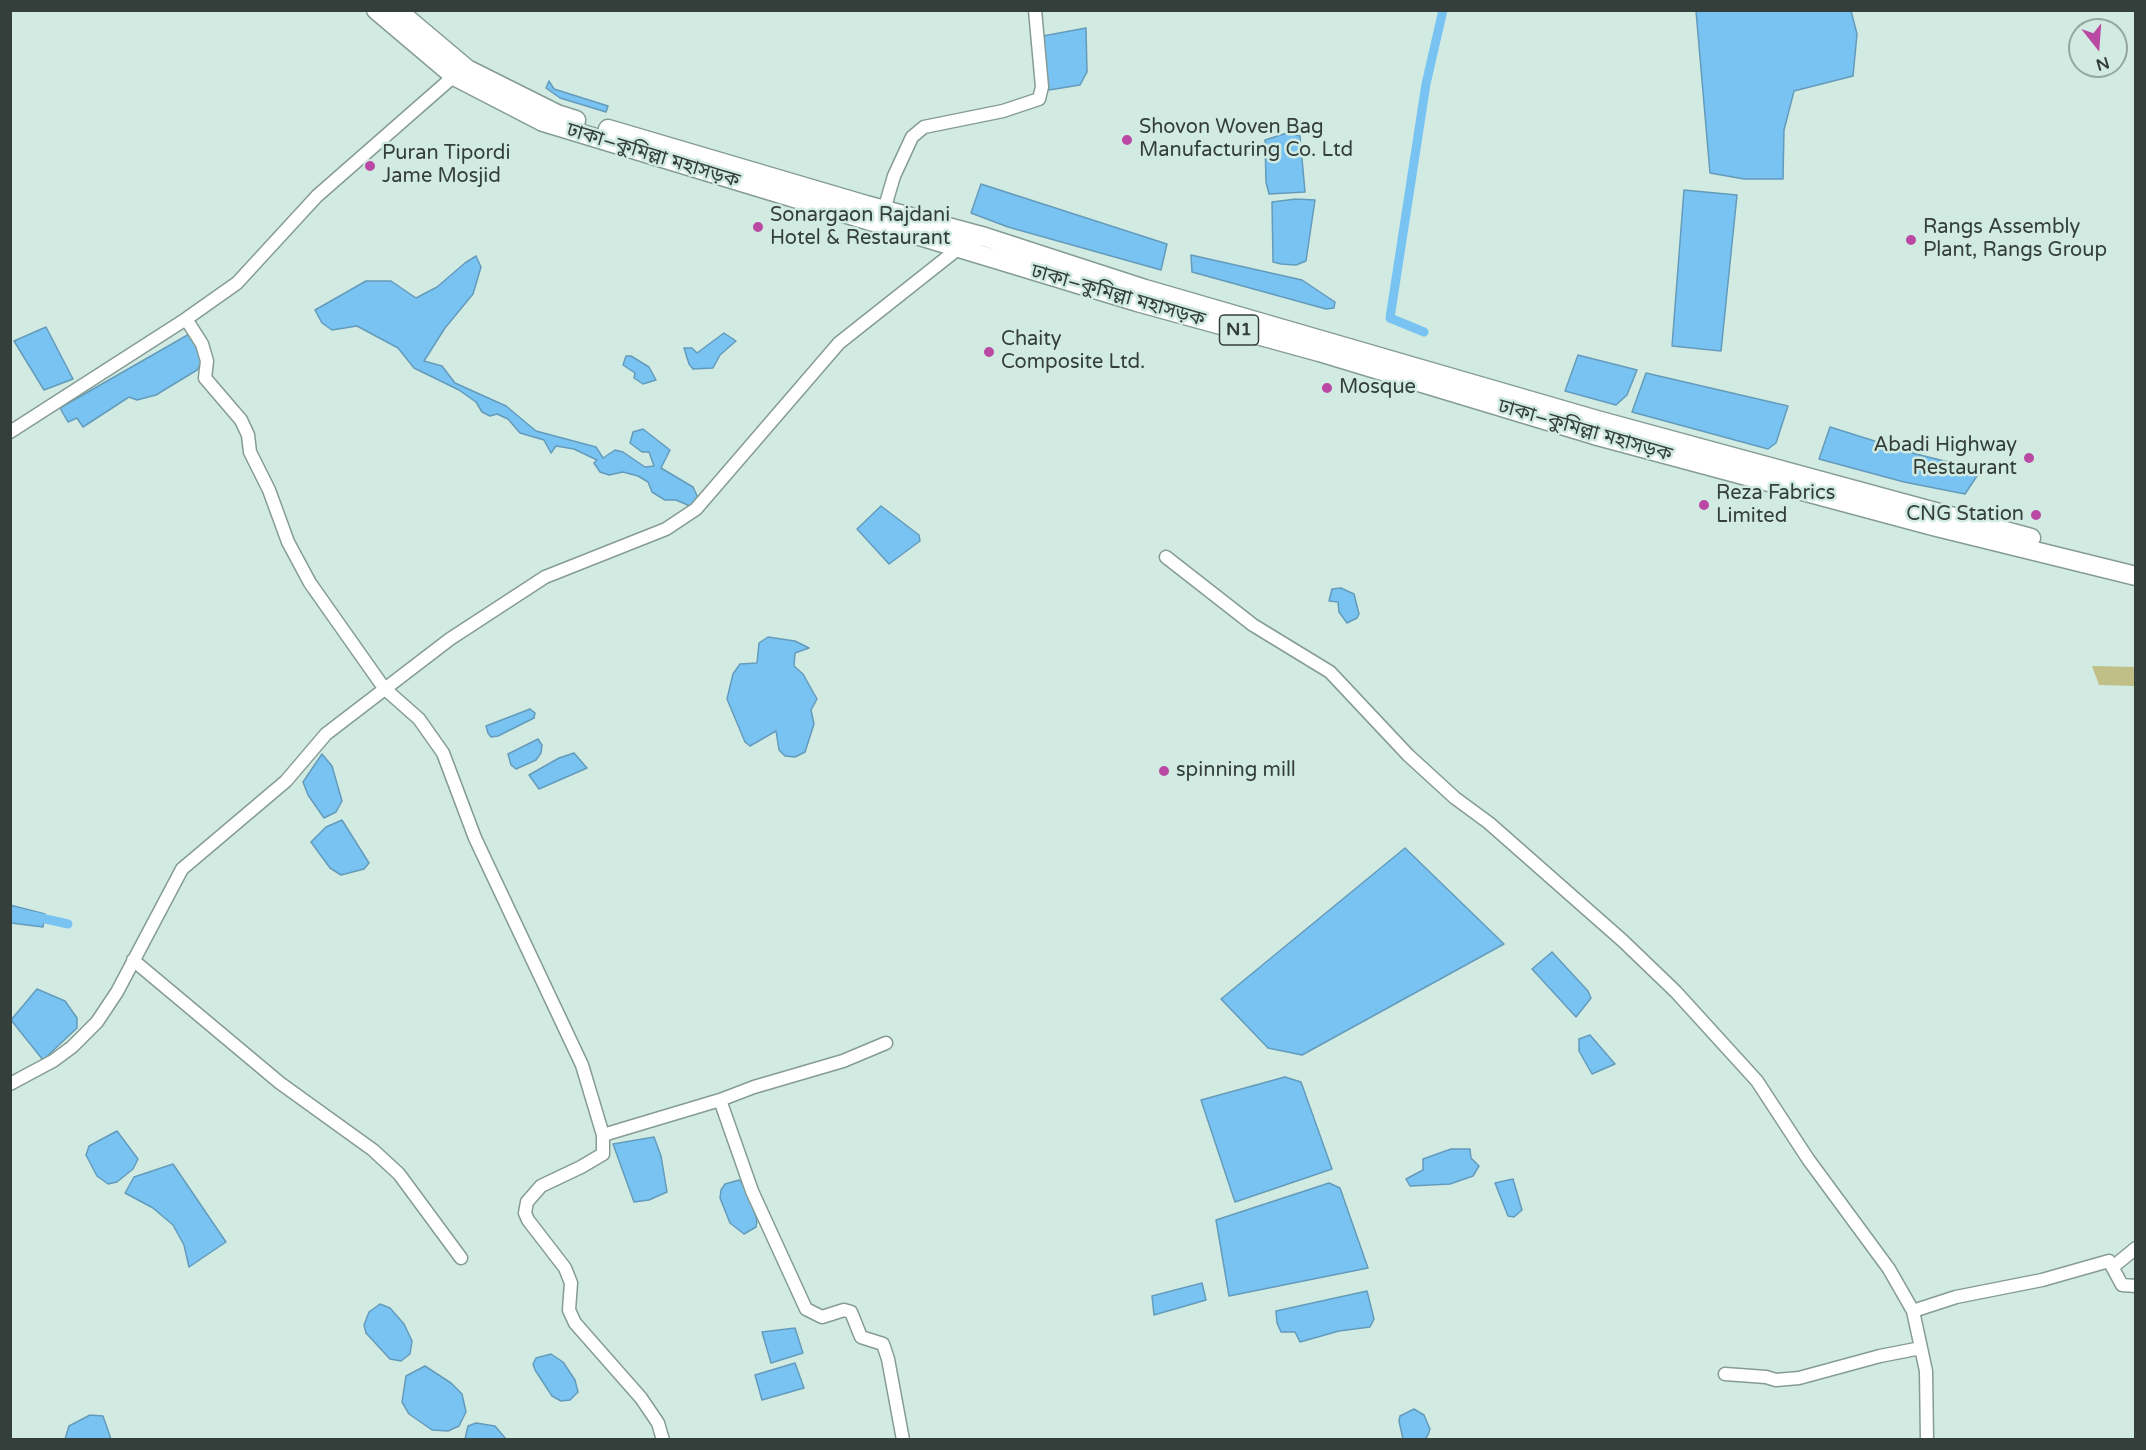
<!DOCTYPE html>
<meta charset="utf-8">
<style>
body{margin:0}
#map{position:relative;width:2146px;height:1450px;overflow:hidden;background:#d2ebe2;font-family:"Varela Round",sans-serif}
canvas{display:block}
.frame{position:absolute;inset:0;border:12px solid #343e3a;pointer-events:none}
.north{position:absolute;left:2068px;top:18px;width:60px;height:60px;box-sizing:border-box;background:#d2ebe2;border:2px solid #93a69f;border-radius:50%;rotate:163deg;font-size:16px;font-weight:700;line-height:24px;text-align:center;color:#343e3a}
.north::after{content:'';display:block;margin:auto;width:21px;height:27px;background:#ba49a4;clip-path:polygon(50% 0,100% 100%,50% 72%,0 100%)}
</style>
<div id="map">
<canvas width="2146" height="1450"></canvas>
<div class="frame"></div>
<div class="north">N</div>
</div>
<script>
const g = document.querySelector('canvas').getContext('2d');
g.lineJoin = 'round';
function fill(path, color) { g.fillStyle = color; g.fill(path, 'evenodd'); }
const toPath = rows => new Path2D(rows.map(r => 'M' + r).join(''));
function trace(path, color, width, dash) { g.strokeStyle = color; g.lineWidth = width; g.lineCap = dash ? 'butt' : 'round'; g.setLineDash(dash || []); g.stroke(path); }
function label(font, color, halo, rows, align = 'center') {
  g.font = font + ' "Varela Round","Noto Sans Bengali",sans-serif'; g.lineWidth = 5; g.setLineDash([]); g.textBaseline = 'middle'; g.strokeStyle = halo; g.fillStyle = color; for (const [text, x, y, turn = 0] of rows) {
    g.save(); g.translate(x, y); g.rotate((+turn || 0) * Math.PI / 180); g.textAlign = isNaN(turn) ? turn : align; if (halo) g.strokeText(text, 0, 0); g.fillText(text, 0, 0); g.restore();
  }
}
const green = toPath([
 [2092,666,2135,667,2135,686,2099,685]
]);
const water = toPath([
 [1696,11,1851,11,1857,34,1853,76,1794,91,1784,130,1783,179,1744,179,1710,173,1696,11],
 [1086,28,1087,72,1080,85,1049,90,1043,36,1086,28],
 [549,81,554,89,608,106,606,112,560,98,546,88,549,81],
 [1287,133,1300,136,1305,192,1269,194,1266,182,1265,140,1287,133],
 [981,184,1167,244,1161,270,1008,227,971,213,981,184],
 [1684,190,1737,195,1721,351,1672,346,1684,190],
 [1296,199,1315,200,1306,261,1296,265,1281,264,1273,262,1272,202,1296,199],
 [1191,255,1302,280,1335,302,1334,308,1326,309,1192,272,1191,255],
 [476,256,481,267,473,294,445,328,424,361,442,366,455,383,506,406,536,431,596,447,603,458,615,450,623,452,645,467,654,466,649,452,642,452,630,443,633,432,643,429,670,450,661,468,693,487,699,500,696,504,690,506,676,500,665,500,652,492,648,482,638,476,623,472,609,475,600,472,594,463,597,460,574,449,556,446,551,453,544,440,520,433,508,419,497,414,490,416,482,412,476,402,459,390,414,368,398,348,357,326,332,330,322,323,315,310,366,281,391,281,416,298,437,287,465,263,476,256],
 [46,327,73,379,44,390,14,341,46,327],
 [191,333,203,361,197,370,156,395,137,400,129,397,83,427,77,418,68,422,60,408,191,333],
 [724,333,736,341,720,355,713,368,693,369,689,364,684,348,692,348,697,353,724,333],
 [1578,355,1637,370,1627,395,1616,405,1565,391,1578,355],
 [626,356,631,356,649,367,656,380,643,384,634,378,635,373,623,365,626,356],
 [1646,373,1788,406,1776,443,1768,449,1632,412,1646,373],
 [1830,427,1916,454,1981,470,1965,494,1904,482,1819,459,1830,427],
 [881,506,919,535,920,541,889,564,857,529,881,506],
 [1341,588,1354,594,1359,614,1357,618,1347,623,1339,612,1338,602,1329,601,1332,589,1341,588],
 [768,637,795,641,809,648,795,653,794,666,803,674,817,699,811,710,814,724,805,752,795,757,785,756,779,750,776,731,750,746,745,742,727,699,733,674,740,664,757,663,759,643,768,637],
 [530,709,535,713,534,718,498,736,491,737,488,733,486,726,530,709],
 [538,739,542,745,541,753,536,760,516,769,511,765,508,754,538,739],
 [574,753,587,768,539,789,529,775,559,758,574,753],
 [322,754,332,766,342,801,336,812,324,818,308,795,303,782,322,754],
 [342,820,369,863,364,869,341,875,330,868,311,842,326,827,342,820],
 [1405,848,1504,944,1302,1055,1268,1048,1221,999,1405,848],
 [10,905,45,914,43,927,11,923,10,905],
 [1552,952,1588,991,1591,998,1576,1017,1532,969,1552,952],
 [37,989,65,1001,77,1018,77,1028,43,1060,11,1020,37,989],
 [1590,1035,1615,1064,1592,1074,1579,1051,1579,1039,1590,1035],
 [1285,1077,1301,1082,1332,1169,1235,1202,1201,1100,1285,1077],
 [117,1131,138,1159,133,1169,117,1182,108,1184,97,1176,86,1155,89,1146,117,1131],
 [654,1137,661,1156,667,1192,649,1200,634,1202,613,1144,654,1137],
 [1451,1149,1470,1149,1471,1158,1479,1166,1473,1176,1450,1184,1410,1186,1406,1179,1423,1170,1423,1159,1451,1149],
 [173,1164,226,1242,189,1267,184,1245,173,1225,153,1208,125,1193,134,1177,173,1164],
 [1513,1179,1522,1210,1514,1217,1508,1216,1495,1183,1513,1179],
 [739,1180,746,1187,757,1220,756,1227,744,1234,730,1223,720,1198,721,1190,725,1184,739,1180],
 [1329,1183,1340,1188,1368,1268,1229,1296,1216,1220,1329,1183],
 [1202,1283,1206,1300,1154,1315,1152,1296,1202,1283],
 [1367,1291,1374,1319,1370,1327,1339,1331,1300,1342,1295,1332,1281,1332,1277,1323,1276,1311,1367,1291],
 [380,1304,390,1308,404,1324,412,1341,410,1354,401,1361,390,1359,366,1333,364,1325,369,1312,380,1304],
 [795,1328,803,1353,771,1363,762,1332,795,1328],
 [551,1354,563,1362,575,1380,578,1392,570,1400,561,1401,552,1396,535,1370,533,1364,536,1358,551,1354],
 [795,1363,804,1388,762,1400,755,1375,795,1363],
 [425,1366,451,1383,462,1394,466,1412,459,1426,448,1431,432,1430,409,1414,402,1402,406,1376,425,1366],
 [1414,1409,1424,1415,1430,1429,1428,1435,1425,1439,1403,1439,1399,1421,1400,1416,1414,1409],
 [90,1415,103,1416,111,1439,65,1439,69,1426,90,1415],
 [476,1423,495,1426,506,1439,465,1439,468,1426,476,1423]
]);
const canal = toPath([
 [1424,332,1390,318,1426,84,1443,10],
 [10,911,68,924]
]);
const minor = toPath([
 [884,210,894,176,912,137,924,127,1003,111,1039,99,1042,87,1035,10],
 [186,319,202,344,207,361,205,378,241,420,248,435,250,452,269,490,288,542,310,583,384,688,419,719,443,753,475,838,582,1065,603,1135,603,1154,581,1167,541,1186,527,1202,525,1213,528,1220,565,1268,571,1283,569,1310,575,1323,641,1398,658,1423,663,1440],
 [10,432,186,319,237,283,317,196,454,76],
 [1166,557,1253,625,1330,672,1408,755,1455,798,1489,823,1623,941,1676,992,1757,1081,1808,1159,1889,1269,1913,1311,1926,1371,1927,1440],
 [133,960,280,1083,373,1150,399,1174,461,1258],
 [10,1084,53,1061,72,1047,97,1022,117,992,182,869,286,781,326,734,450,639,545,577,666,529,696,509,839,343,959,248],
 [720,1100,754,1087,843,1061,886,1043],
 [603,1135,720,1100,752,1191,806,1309,822,1317,844,1310,851,1312,861,1337,883,1344,888,1359,903,1440],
 [2114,1266,2136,1248],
 [1913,1311,1956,1297,2042,1280,2109,1261,2122,1285,2136,1286],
 [1725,1374,1766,1377,1776,1380,1799,1378,1880,1356,1921,1348]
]);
const highway = toPath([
 [376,10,454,76,543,122,1137,302,1319,352,1594,435,1933,526,2136,576],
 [397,10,467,69,557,114,576,120],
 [608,129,866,205,985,237,1145,289,1597,420,2031,538]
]);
const markers = [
 [1127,140,6,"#ba49a4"],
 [370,166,6,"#ba49a4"],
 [758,227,6,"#ba49a4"],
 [1911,240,6,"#ba49a4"],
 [989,352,6,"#ba49a4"],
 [1327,388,6,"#ba49a4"],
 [2029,458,6,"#ba49a4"],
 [1704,505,6,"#ba49a4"],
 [2036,515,6,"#ba49a4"],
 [1164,771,6,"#ba49a4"]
];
const shields = [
 [1239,330,39]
];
const shieldNames = [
 ["N1",1239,330]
];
const poiNames = [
 ["Shovon Woven Bag",1139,128],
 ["Manufacturing Co. Ltd",1139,151],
 ["Puran Tipordi",382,154],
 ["Jame Mosjid",382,177],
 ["Sonargaon Rajdani",770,216],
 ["Hotel & Restaurant",770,239],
 ["Rangs Assembly",1923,228],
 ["Plant, Rangs Group",1923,251],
 ["Chaity",1001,340],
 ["Composite Ltd.",1001,363],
 ["Mosque",1339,388],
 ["Abadi Highway",2017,446,"right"],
 ["Restaurant",2017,469,"right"],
 ["Reza Fabrics",1716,494],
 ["Limited",1716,517],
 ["CNG Station",2024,515,"right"],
 ["spinning mill",1176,771]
];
const streetNames = [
 ["ঢাকা–কুমিল্লা মহাসড়ক",653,156,17],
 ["ঢাকা–কুমিল্লা মহাসড়ক",1118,296,16],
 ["ঢাকা–কুমিল্লা মহাসড়ক",1585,431,16]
];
fill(green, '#c0bf88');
fill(water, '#78c3f2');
trace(water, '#649bbb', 1.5);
trace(canal, '#78c3f2', 9);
trace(minor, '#859c94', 15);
trace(highway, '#859c94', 21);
trace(minor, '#fff', 12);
trace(highway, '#fff', 18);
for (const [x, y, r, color] of markers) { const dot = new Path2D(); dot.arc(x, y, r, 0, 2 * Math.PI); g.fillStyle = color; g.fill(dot); trace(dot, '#d2ebe2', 2); }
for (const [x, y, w] of shields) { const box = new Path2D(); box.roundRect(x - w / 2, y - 15, w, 30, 4.5); g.fillStyle = '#d2ebe2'; g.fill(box); trace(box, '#343e3a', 1.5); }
label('bold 18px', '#343e3a', null, shieldNames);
label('20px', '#343e3a', '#d2ebe2', poiNames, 'left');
label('20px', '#343e3a', '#d2ebe2', streetNames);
</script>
